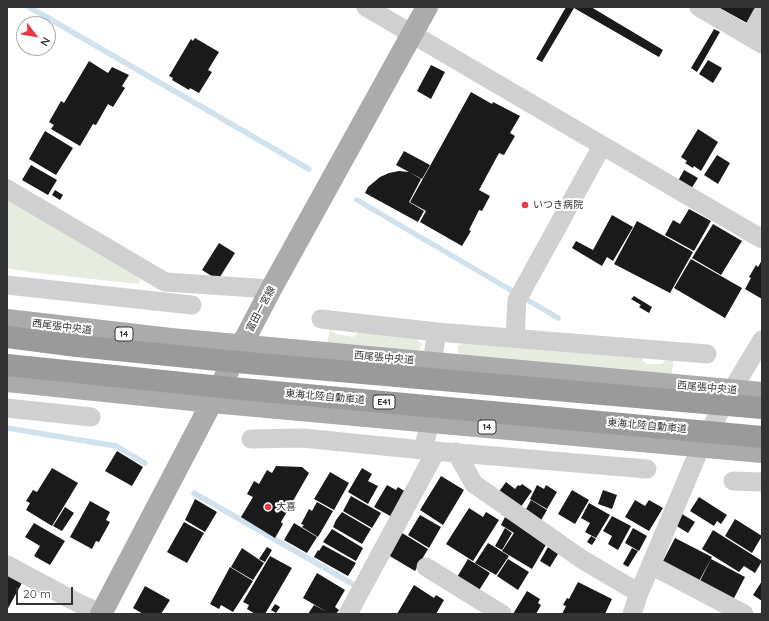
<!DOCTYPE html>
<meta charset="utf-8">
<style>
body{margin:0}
#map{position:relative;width:769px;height:621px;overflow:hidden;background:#fff;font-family:Quicksand,sans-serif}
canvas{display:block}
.frame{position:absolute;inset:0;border:8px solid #333;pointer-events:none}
.north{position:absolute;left:16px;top:16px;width:40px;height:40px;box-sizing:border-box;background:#fff;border:1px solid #adadad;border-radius:50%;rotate:121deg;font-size:11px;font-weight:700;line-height:16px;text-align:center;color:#333}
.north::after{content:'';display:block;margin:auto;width:14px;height:18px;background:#e63946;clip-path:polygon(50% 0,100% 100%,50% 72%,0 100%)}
.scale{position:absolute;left:16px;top:587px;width:57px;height:18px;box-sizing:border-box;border:2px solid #333;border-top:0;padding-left:5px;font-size:12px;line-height:14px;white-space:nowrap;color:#333;-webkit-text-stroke:3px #fff;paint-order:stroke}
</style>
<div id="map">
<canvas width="769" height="621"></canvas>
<div class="frame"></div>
<div class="north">N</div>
<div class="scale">20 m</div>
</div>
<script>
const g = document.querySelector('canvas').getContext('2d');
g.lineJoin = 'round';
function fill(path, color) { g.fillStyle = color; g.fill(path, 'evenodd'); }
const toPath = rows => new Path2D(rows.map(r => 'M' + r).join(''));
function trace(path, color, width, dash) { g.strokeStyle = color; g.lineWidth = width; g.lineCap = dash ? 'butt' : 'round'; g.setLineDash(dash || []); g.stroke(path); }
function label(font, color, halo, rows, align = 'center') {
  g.font = font + ' Quicksand,"Noto Sans JP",sans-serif'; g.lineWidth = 4; g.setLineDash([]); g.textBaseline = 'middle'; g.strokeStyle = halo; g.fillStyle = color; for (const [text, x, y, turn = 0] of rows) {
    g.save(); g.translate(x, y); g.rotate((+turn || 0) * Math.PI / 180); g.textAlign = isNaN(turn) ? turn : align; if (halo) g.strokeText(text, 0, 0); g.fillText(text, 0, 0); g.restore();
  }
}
const green = toPath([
 [7,196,142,276,138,284,29,272,7,268],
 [330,329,336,334,353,337,361,330,416,338,422,345,419,350,412,356,326,348],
 [470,343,640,356,646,364,662,364,667,358,674,359,671,379,462,356,458,352,458,345]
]);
const stream = toPath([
 [29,7,309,169],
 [357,200,514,292],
 [524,298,558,318],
 [7,428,116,446,145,463],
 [194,493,356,586]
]);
const building = toPath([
 [566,7,591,7,663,50,659,57,574,8,542,62,536,59],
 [718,7,756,7,747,23],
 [714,29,720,32,697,72,691,68],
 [195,38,219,52,208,70,212,72,199,93,190,88,189,90,172,80,173,78,169,76,191,39,193,41],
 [708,60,722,68,713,83,699,74],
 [89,61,108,73,112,67,129,75,122,86,125,88,113,107,108,104,96,125,93,124,80,146,51,129,54,125,49,122,61,101,64,103],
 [431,65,445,72,431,99,417,91],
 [471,92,492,104,493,102,520,116,510,133,515,136,504,155,499,153,479,190,490,196,482,211,479,210,469,230,471,231,462,246,420,222,426,211,410,202],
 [698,129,718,142,701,171,694,166,693,168,685,163,687,161,681,157],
 [45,131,73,148,56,175,29,159],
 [404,151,430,165,422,179,396,165],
 [717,155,730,163,718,184,704,175],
 [31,165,57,180,48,195,22,180],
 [684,170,698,178,691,189,678,181],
 [399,171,409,172,421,179,409,202,424,211,418,222,365,193,368,187,380,177,389,173],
 [55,190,63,195,60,200,52,195],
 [689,209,711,221,694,251,665,235,673,220,680,224],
 [612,215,633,227,613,261,607,257,602,266,572,248,576,241,593,250],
 [637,221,693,252,670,293,614,264],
 [713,224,742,241,721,275,692,258],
 [219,243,235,253,218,280,202,270],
 [691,259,742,288,725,318,674,288],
 [762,260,762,299,745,289,751,278,749,277,756,265,758,267],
 [634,296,652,307,649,313,639,307,641,305,631,299],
 [117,451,143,467,132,486,105,471],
 [276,466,302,467,309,473,281,522,283,524,275,538,241,517,253,497,247,494,254,481,259,484,267,470,272,473],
 [52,468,78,483,52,526,26,510,30,503,26,501,33,490,37,492],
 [362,468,372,474,368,481,378,486,368,504,348,492],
 [330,472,349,483,334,510,314,499],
 [441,476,464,490,443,525,420,510],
 [506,482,515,489,518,485,520,486,522,484,532,491,520,508,498,493],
 [387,485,396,490,398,487,406,492,394,518,374,507],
 [537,485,544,489,546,485,557,492,547,509,530,499],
 [572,490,589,500,575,524,558,514],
 [603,490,617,495,612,509,598,504],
 [351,496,381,513,372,528,343,511],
 [699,497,727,515,721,524,717,521,714,526,690,511],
 [195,499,217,512,205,532,185,520],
 [531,500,547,510,540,522,524,513],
 [635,500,645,506,649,500,663,508,649,531,625,517],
 [90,501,110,512,106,520,110,522,99,542,96,541,92,549,70,537],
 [317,502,333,511,318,537,302,527,304,525,301,524,309,509,312,511],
 [589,503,610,515,596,538,585,532,590,523,581,518],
 [65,507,74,513,62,531,53,526],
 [469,508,483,517,486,512,499,520,473,561,446,544],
 [342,512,371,529,362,544,333,527,336,520],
 [682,514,695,522,688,533,675,525],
 [420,515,441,527,429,548,408,535],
 [612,516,631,526,618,550,608,544,612,536,603,531],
 [505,517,547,543,532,569,502,551,514,533,501,525],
 [735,519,762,536,752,553,725,536],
 [184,522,204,533,187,563,167,552],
 [34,523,65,541,50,565,34,556,40,546,25,537],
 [294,523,317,537,307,553,284,540],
 [505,528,512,533,502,550,495,546],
 [633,528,647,536,639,551,625,543],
 [332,529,363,548,356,561,323,542],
 [713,530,751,554,747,562,751,554,762,561,755,573,744,566,739,572,702,549],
 [402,533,428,549,415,571,388,555],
 [591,536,596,539,592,545,587,542],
 [675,538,712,557,698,583,662,563],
 [488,543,509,556,496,575,475,563],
 [323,545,356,563,348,576,314,557,318,550,319,551],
 [267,547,272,550,265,562,259,559],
 [548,547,558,554,550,567,540,561],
 [242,548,264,563,253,580,231,567],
 [632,548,638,551,628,567,623,564],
 [270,556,292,568,265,614,255,614,247,609,249,605,243,602],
 [468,559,490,573,476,595,454,582],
 [508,559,529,572,518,590,497,576],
 [711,559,745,577,733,600,699,583],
 [230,567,253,581,233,612,221,605,219,609,210,604],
 [317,573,345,590,335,607,339,610,336,614,308,614,314,605,327,612,303,598],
 [7,575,22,583,7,610],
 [762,581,762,601,753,595],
 [578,582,612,599,605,614,562,614,566,606,563,605,567,598,569,599],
 [414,585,434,598,436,595,444,600,436,614,397,614],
 [145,586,170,600,161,614,143,614,133,608],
 [527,591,540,599,538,603,541,605,536,614,513,614],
 [275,604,280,607,276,613,271,610]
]);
const minor = toPath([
 [366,7,762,239],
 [699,7,762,44],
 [750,36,762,14],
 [7,189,165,282,271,289],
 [7,285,192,305],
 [321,319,437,332,707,354],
 [515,338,517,300,602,146],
 [432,362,437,332],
 [7,408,91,417],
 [251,439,302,438,423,450,647,469],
 [423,450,430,422],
 [456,452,474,484,583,560,639,593],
 [733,481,762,482],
 [7,565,80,604,102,614],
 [651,565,744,614],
 [426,567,502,614],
 [348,614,436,451],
 [632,614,639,593,701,446,732,390,762,340]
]);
const major = toPath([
 [7,320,171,339,762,393],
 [7,381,212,402,762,452],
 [101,614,271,289,427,7]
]);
const highwayBridge = toPath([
 [7,337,77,346,248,363,762,408],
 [7,365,231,388,762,437]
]);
const markers = [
 [525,205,4,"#e63946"],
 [268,507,4,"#e63946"]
];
const shields = [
 [124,334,18],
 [384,402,22],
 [487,427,18]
];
const shieldNames = [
 ["14",124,334],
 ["E41",384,402],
 ["14",487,427]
];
const poiNames = [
 ["いつき病院",533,205],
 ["大喜",276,507]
];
const streetNames = [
 ["富田一宮線",261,309,-62],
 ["西尾張中央道",62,327,7],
 ["西尾張中央道",384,358,5],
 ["西尾張中央道",707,388,5],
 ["東海北陸自動車道",325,397,5],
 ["東海北陸自動車道",647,426,5]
];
fill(green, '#e6ecdf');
trace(stream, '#cfe2ee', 5.5);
fill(building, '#1a1a1a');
trace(minor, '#d0d0d0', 19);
trace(major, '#ababab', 22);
trace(highwayBridge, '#9a9a9a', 22);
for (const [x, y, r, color] of markers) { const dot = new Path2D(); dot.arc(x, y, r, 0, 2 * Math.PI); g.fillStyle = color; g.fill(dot); trace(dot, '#fff', 1.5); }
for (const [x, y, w] of shields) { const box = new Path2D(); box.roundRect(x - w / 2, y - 7, w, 14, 3); g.fillStyle = '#fff'; g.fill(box); trace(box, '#333', 1); }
label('bold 9px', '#333', null, shieldNames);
label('10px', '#333', '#fff', poiNames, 'left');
label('10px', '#333', '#fff', streetNames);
</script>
